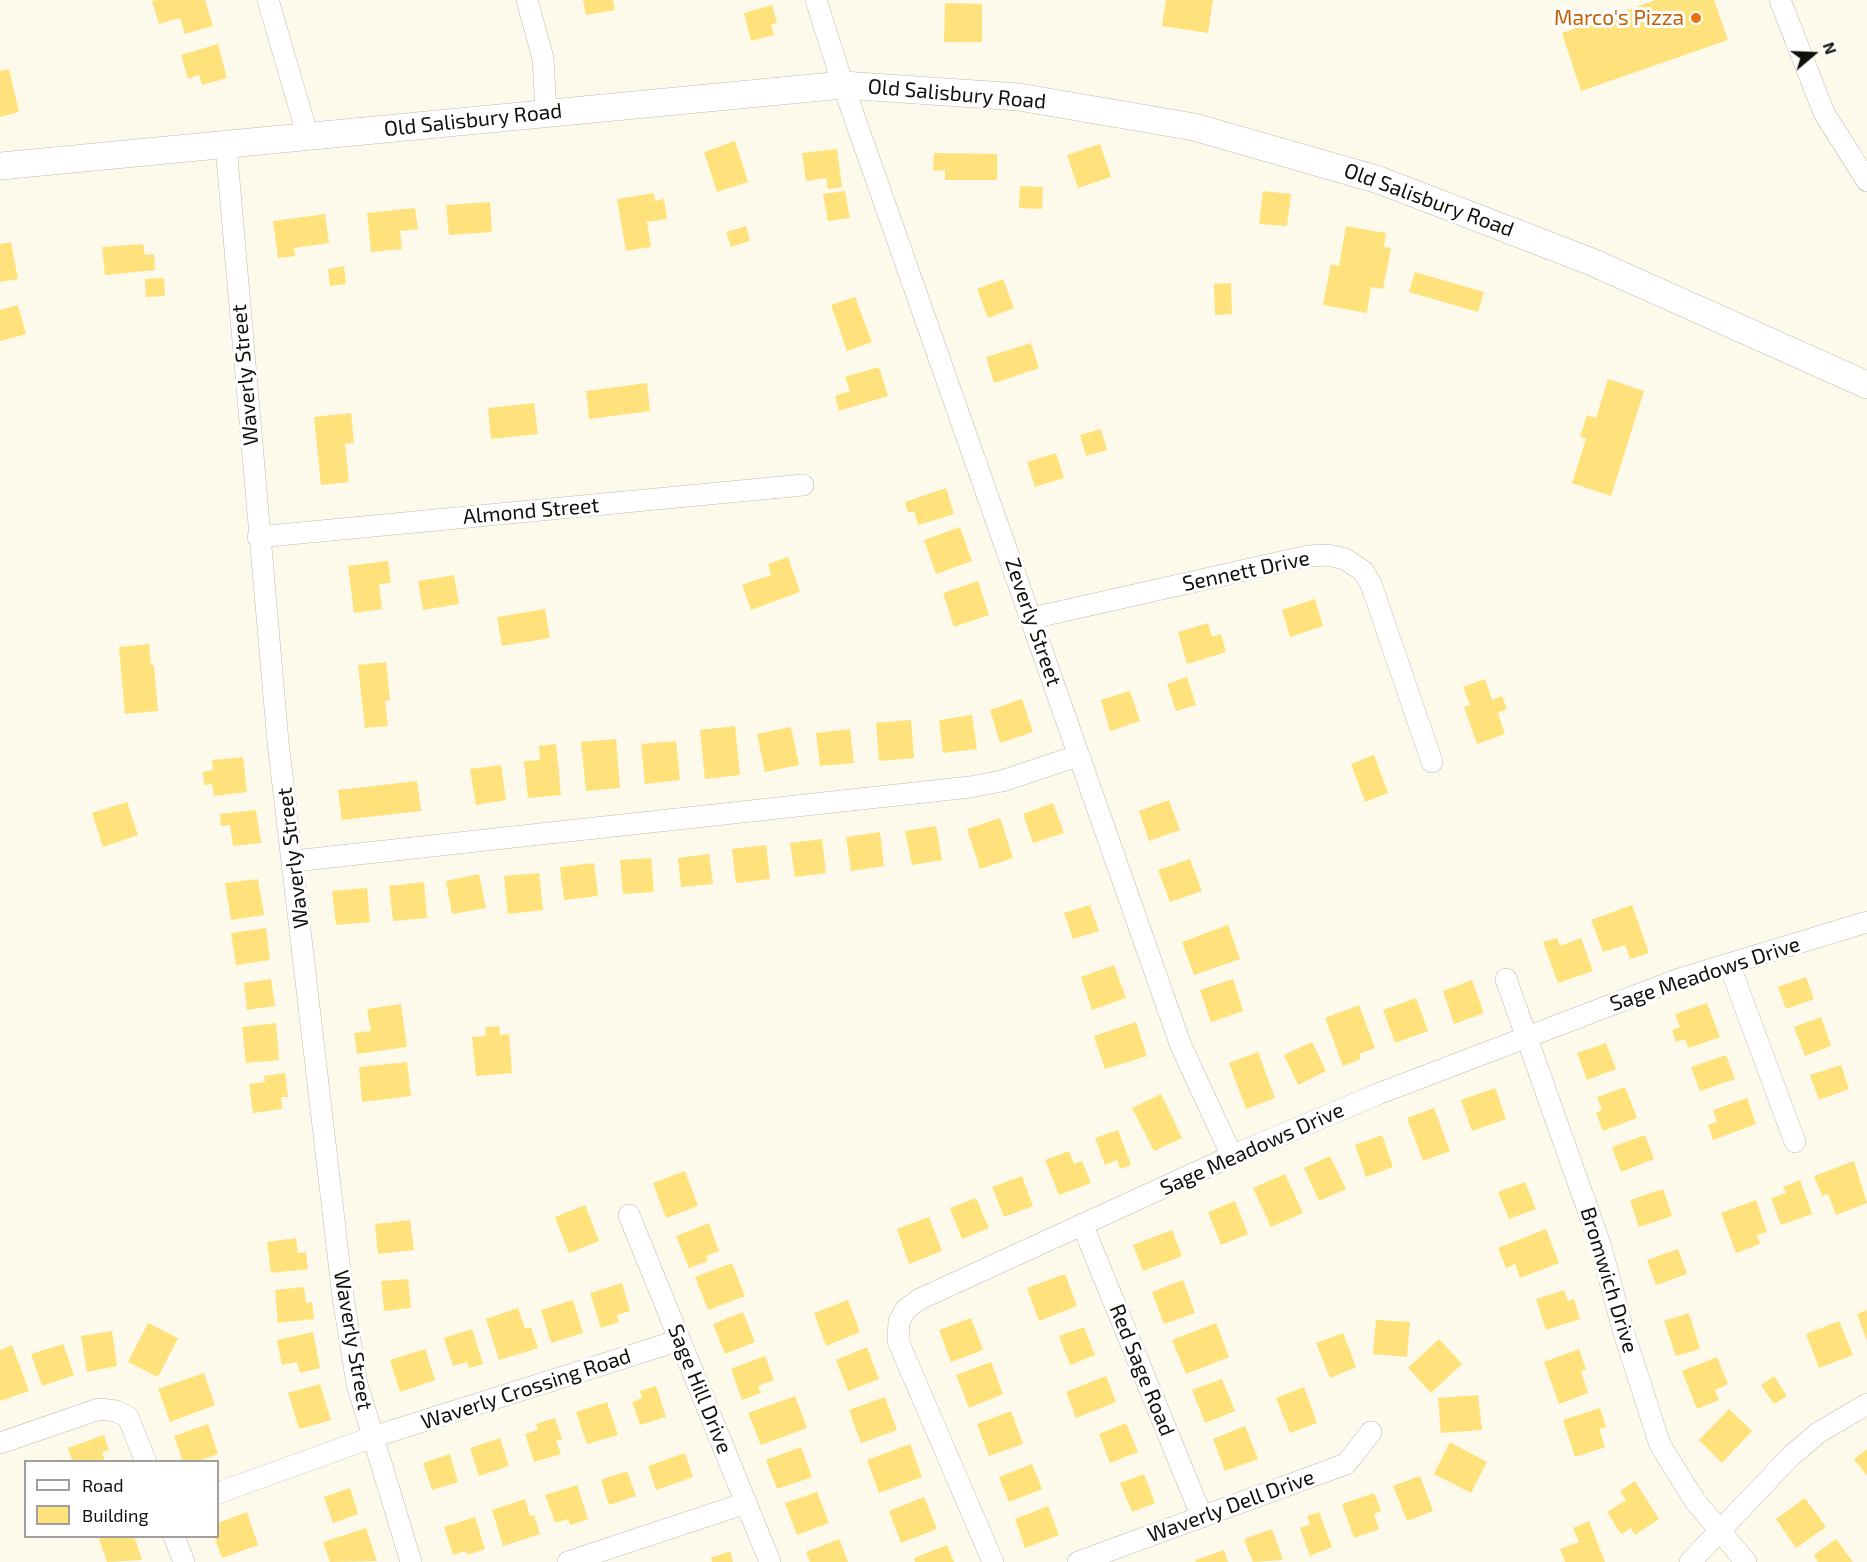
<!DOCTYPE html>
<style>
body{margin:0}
#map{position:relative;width:1867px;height:1562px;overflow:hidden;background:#fefaeb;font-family:"Exo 2",sans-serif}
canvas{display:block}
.legend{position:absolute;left:24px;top:1460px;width:195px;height:78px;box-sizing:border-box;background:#fff;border:2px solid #a09f9d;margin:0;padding:8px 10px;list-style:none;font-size:18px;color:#12100b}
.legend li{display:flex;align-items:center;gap:12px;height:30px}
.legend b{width:30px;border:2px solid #a09f9d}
.north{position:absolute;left:1783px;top:24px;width:60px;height:60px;-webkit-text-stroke:4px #fff;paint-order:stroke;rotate:71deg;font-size:16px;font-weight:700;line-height:24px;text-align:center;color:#12100b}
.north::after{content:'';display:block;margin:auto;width:21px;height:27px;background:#12100b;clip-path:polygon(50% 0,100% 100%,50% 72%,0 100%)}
</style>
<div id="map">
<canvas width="1867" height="1562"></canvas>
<ul class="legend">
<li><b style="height:8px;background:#fff"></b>Road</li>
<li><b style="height:16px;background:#ffe27c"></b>Building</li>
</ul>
<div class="north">N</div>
</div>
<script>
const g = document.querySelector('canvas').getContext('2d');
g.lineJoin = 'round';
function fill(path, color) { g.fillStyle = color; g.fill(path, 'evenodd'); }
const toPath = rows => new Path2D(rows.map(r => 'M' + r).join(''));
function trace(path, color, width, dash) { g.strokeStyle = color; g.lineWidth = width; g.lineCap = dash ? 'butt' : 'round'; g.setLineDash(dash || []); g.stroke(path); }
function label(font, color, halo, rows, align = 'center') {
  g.font = font + ' "Exo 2",sans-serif'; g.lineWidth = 6; g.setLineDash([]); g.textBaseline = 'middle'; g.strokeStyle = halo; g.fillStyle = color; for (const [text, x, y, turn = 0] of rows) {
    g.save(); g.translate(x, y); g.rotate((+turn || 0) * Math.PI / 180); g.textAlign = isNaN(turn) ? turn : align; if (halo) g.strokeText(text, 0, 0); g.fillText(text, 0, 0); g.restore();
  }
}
const building = toPath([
 [156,0,205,0,213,26,185,34,180,18,159,24,152,1],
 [583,0,613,0,615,10,586,15],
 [1166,0,1213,0,1208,33,1162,26],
 [1656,0,1714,0,1728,40,1581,91,1562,33],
 [945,3,982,4,982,42,944,42],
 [772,5,777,23,771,25,774,35,751,41,744,13],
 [218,44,227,78,202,85,199,75,188,79,181,55],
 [9,69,19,112,0,117,0,71],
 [735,141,748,182,717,192,704,152],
 [1100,144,1111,177,1078,188,1067,155],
 [837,149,842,187,828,189,826,178,806,181,802,153],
 [934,153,997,154,997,180,945,180,945,170,933,171],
 [1020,186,1043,187,1042,209,1019,208],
 [845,191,850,218,828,221,823,194],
 [1263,191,1291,194,1287,226,1259,224],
 [654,193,655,201,664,199,667,219,647,222,651,247,626,251,617,199],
 [490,202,492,232,449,235,446,205],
 [415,208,418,229,400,231,402,249,371,252,367,213],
 [325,214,329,243,294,248,295,256,278,258,273,221],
 [746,226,750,241,731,247,726,232],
 [1346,226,1386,233,1384,247,1391,248,1383,289,1371,287,1367,313,1323,305,1331,264,1339,266],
 [11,242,18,279,0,282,0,244],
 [143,244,145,255,154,254,155,270,105,275,102,247],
 [344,266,346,284,330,286,328,269],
 [1415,272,1484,292,1478,312,1409,292],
 [164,278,165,296,146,297,145,279],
 [1003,279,1014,308,988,318,977,289],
 [1231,283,1232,314,1215,315,1214,284],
 [855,297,872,342,847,351,831,305],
 [18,305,26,334,0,341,0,310],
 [1031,343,1039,368,994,383,986,357],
 [879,367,888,396,839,411,835,396,850,391,845,377],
 [1608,379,1644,391,1611,496,1572,483,1586,439,1580,437,1587,415,1596,418],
 [647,383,650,411,589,419,586,391],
 [534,403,538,434,491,439,488,408],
 [351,413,354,443,345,444,349,482,321,485,314,417],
 [1101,429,1107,450,1086,456,1080,435],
 [1056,453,1064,478,1035,487,1027,462],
 [946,488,954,514,918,525,914,511,908,513,905,502],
 [960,527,972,561,936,574,924,540],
 [788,557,800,592,751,610,742,585,771,575,768,564],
 [388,561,391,583,379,584,382,609,354,613,348,566],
 [454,575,459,604,423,610,418,581],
 [978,581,989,615,954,627,943,593],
 [1315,599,1323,626,1290,637,1282,610],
 [545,609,550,638,502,646,497,617],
 [1208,623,1212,637,1221,634,1226,652,1187,664,1178,632],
 [149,644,151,665,154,665,158,711,125,714,119,647],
 [386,662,390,700,385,701,388,726,365,728,358,665],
 [1187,677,1196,705,1176,711,1167,684],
 [1485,679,1492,700,1502,696,1507,709,1498,713,1505,734,1477,744,1464,707,1470,705,1463,687],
 [1130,691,1140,721,1110,731,1101,700],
 [1022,699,1033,732,1000,743,990,710],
 [972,715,977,749,943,753,939,720],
 [911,720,914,758,879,761,876,723],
 [735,726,740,775,705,779,700,730],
 [791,727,799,765,765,772,757,734],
 [850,729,854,763,820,766,816,733],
 [616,739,620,788,586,791,581,742],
 [676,741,680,780,645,784,641,744],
 [556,744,561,795,528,798,524,761,540,760,539,746],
 [1374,755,1388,793,1365,802,1351,764],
 [243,757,247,792,214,796,212,784,204,785,203,772,213,770,212,760],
 [501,765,506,800,476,805,470,769],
 [417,781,421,811,342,820,338,790],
 [1169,800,1180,830,1149,841,1139,811],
 [127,802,138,835,103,847,92,813],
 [1053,803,1064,833,1033,843,1023,814],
 [256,810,261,843,233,846,230,825,221,826,220,814],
 [1000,818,1013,858,980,869,967,829],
 [936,826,942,860,912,865,905,831],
 [880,832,884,866,851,871,846,837],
 [822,839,826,873,795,877,790,843],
 [766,845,770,879,736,883,732,849],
 [709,854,713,884,681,887,678,858],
 [651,858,654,892,623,894,620,860],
 [1190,859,1202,891,1170,902,1158,870],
 [594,863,598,896,564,900,560,867],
 [539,873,543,910,508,914,504,876],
 [479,874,486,908,452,914,446,881],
 [258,879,264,915,231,920,225,883],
 [424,882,427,918,393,921,389,886],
 [367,888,370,922,336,925,332,891],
 [1090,905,1099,931,1073,939,1064,913],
 [1632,905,1649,953,1630,959,1625,945,1603,952,1591,920],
 [1228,925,1240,959,1194,975,1182,942],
 [266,928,270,960,236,965,231,933],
 [1557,938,1560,946,1581,938,1593,971,1558,983,1543,942],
 [1114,965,1126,998,1092,1010,1081,977],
 [1806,977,1814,999,1786,1009,1778,987],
 [271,979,275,1006,247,1010,244,983],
 [1233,979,1243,1011,1211,1022,1200,990],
 [1472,980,1484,1013,1454,1024,1443,991],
 [1416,998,1428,1031,1395,1043,1383,1010],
 [1707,1003,1720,1037,1689,1048,1685,1039,1676,1042,1672,1030,1680,1027,1675,1014],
 [401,1004,407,1047,357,1054,354,1033,371,1031,367,1009],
 [1359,1005,1375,1048,1359,1054,1361,1059,1343,1066,1325,1018],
 [1821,1017,1831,1046,1805,1056,1794,1027],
 [1136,1022,1147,1056,1105,1069,1094,1036],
 [276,1023,279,1060,246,1063,242,1027],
 [499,1026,500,1035,509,1034,512,1073,476,1076,472,1037,486,1036,485,1027],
 [1312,1042,1326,1071,1298,1085,1284,1055],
 [1606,1043,1616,1069,1587,1080,1577,1053],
 [1258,1052,1275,1098,1246,1109,1229,1063],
 [1726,1055,1735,1079,1700,1091,1691,1067],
 [407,1062,411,1096,362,1102,359,1067],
 [1841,1065,1849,1089,1819,1100,1810,1075],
 [285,1073,288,1097,281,1097,282,1109,253,1113,249,1084,265,1082,264,1076],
 [1625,1087,1637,1118,1603,1131,1596,1113,1602,1110,1597,1097],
 [1495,1088,1506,1119,1472,1131,1461,1100],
 [1161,1094,1182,1138,1154,1151,1132,1108],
 [1747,1098,1756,1124,1713,1140,1708,1125,1717,1122,1713,1110],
 [1434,1108,1450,1151,1423,1161,1407,1118],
 [1118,1130,1131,1165,1120,1169,1117,1160,1105,1165,1095,1138],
 [1382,1135,1393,1167,1366,1177,1355,1145],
 [1645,1135,1654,1159,1621,1172,1612,1147],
 [1069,1151,1074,1164,1082,1161,1091,1183,1059,1195,1045,1160],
 [1330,1156,1346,1189,1319,1201,1304,1168],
 [1854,1161,1867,1203,1836,1215,1828,1194,1822,1196,1814,1176],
 [685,1171,698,1206,666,1218,653,1183],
 [1285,1174,1303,1213,1271,1227,1253,1188],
 [1022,1176,1033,1206,1004,1217,992,1187],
 [1800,1180,1812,1214,1781,1225,1771,1198,1786,1193,1783,1187],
 [1525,1182,1536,1209,1509,1219,1498,1192],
 [1663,1189,1672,1216,1639,1227,1630,1200],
 [976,1198,989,1228,962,1239,950,1208],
 [1756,1200,1767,1232,1757,1235,1760,1244,1736,1253,1721,1213],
 [1235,1201,1248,1234,1221,1245,1208,1212],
 [585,1205,599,1241,569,1253,555,1217],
 [929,1217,942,1251,909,1264,897,1229],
 [410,1220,414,1250,378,1254,375,1224],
 [709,1223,719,1251,706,1256,708,1261,689,1268,676,1236],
 [1546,1229,1559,1263,1520,1278,1515,1264,1506,1268,1498,1248],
 [1172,1230,1182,1256,1143,1271,1133,1245],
 [296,1238,298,1253,306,1252,308,1269,271,1273,267,1242],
 [1678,1249,1687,1274,1656,1285,1647,1260],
 [732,1263,745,1296,708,1310,695,1277],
 [1065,1274,1077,1306,1039,1321,1027,1288],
 [408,1279,411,1308,384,1311,381,1281],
 [1183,1280,1195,1313,1164,1324,1152,1292],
 [622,1283,630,1311,617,1315,619,1322,601,1328,590,1293],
 [304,1287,306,1303,312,1302,314,1319,278,1323,275,1290],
 [1564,1290,1568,1301,1574,1299,1580,1319,1546,1330,1536,1299],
 [573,1300,583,1333,551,1343,541,1310],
 [848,1300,860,1332,826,1346,814,1313],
 [518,1308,525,1329,531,1327,538,1348,499,1360,486,1319],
 [1867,1310,1867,1341,1857,1314],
 [743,1312,755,1342,725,1354,713,1324],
 [1689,1313,1700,1349,1676,1356,1664,1321],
 [971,1318,983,1350,951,1362,939,1330],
 [1376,1320,1410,1322,1407,1357,1373,1354],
 [1839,1321,1853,1355,1819,1368,1806,1334],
 [148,1323,178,1338,158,1377,128,1362],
 [1216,1323,1229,1357,1186,1374,1172,1340],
 [1084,1327,1095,1355,1070,1365,1059,1336],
 [472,1329,483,1364,469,1368,467,1362,453,1366,444,1338],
 [112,1331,117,1366,87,1372,81,1336],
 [313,1332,320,1368,300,1373,297,1362,282,1365,277,1340],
 [1343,1333,1356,1367,1330,1378,1316,1343],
 [1439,1339,1462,1364,1431,1393,1408,1368],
 [63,1344,74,1375,42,1386,31,1354],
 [12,1345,29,1391,0,1401,0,1350],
 [867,1347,879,1379,848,1391,836,1360],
 [425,1349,435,1380,400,1392,390,1360],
 [1579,1349,1586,1369,1581,1371,1588,1393,1559,1404,1544,1362],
 [765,1356,774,1380,758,1386,761,1393,742,1400,731,1369],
 [1717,1357,1728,1384,1715,1390,1719,1400,1697,1409,1682,1371],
 [991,1362,1003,1394,969,1408,956,1375],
 [204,1373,215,1405,170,1422,158,1389],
 [1106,1376,1116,1402,1076,1418,1066,1392],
 [1774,1376,1787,1396,1774,1404,1761,1385],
 [1222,1379,1235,1411,1205,1423,1192,1390],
 [320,1384,331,1420,299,1429,288,1393],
 [656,1386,666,1417,640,1425,632,1402,642,1398,640,1391],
 [1304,1387,1317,1423,1290,1433,1276,1398],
 [1478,1395,1482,1430,1441,1433,1438,1398],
 [795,1396,807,1428,761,1445,748,1413],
 [885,1397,897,1430,861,1443,849,1410],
 [607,1402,618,1435,587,1444,576,1412],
 [1600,1408,1606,1427,1599,1429,1605,1447,1575,1457,1563,1420],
 [1729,1409,1752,1431,1722,1463,1699,1440],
 [1011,1411,1023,1444,989,1456,977,1424],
 [555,1418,562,1439,556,1441,561,1454,534,1462,525,1434,538,1430,536,1424],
 [1126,1423,1138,1452,1110,1463,1099,1434],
 [208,1424,218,1454,195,1462,183,1462,174,1436],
 [1245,1426,1258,1459,1225,1471,1213,1439],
 [104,1435,109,1450,102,1452,105,1462,73,1462,68,1448],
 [500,1438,509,1466,479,1476,470,1448],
 [1450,1442,1487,1462,1471,1493,1434,1474],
 [910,1444,922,1477,879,1493,867,1460],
 [801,1447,812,1477,777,1489,766,1460],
 [1867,1449,1867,1476,1854,1459],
 [685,1453,693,1477,656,1490,648,1466],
 [450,1454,458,1482,432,1490,423,1463],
 [1032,1464,1042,1489,1009,1502,999,1477],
 [627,1471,636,1496,609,1505,601,1480],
 [1144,1474,1155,1503,1132,1512,1120,1483],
 [1420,1476,1433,1511,1407,1521,1393,1486],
 [1635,1481,1659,1519,1635,1535,1631,1528,1621,1534,1607,1512,1626,1500,1620,1491],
 [577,1485,588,1519,570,1525,568,1519,555,1523,545,1495],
 [350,1488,358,1514,333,1523,324,1497],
 [817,1492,829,1523,797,1535,785,1503],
 [1374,1493,1381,1511,1374,1514,1379,1529,1354,1538,1342,1504],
 [924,1497,937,1529,901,1543,889,1511],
 [1805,1498,1826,1527,1796,1548,1776,1519],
 [525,1499,530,1516,534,1515,540,1534,503,1546,492,1510],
 [1048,1506,1059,1535,1025,1548,1015,1519],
 [247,1512,258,1545,222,1558,214,1536,218,1536,218,1523],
 [1319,1512,1332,1547,1310,1556,1300,1528,1310,1524,1307,1516],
 [475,1517,485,1549,467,1555,466,1551,453,1555,444,1527],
 [1589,1521,1605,1562,1565,1562,1560,1549,1579,1542,1573,1528],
 [366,1528,377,1561,330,1562,323,1542],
 [1272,1529,1283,1560,1253,1562,1244,1539],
 [105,1536,134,1536,142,1560,107,1562,99,1539],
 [839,1539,848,1562,810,1562,806,1552],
 [1836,1539,1853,1562,1818,1562,1814,1555],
 [947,1545,954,1562,915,1562,914,1558],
 [1224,1550,1228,1562,1196,1562,1195,1560],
 [730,1551,733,1562,712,1562,711,1558]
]);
const minor = toPath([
 [268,0,308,137],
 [527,0,543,58,546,112],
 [816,0,843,85,1181,1046,1232,1156],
 [1780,0,1824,113,1867,181],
 [226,146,278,742,343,1297,357,1384,411,1562],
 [258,537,803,485],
 [1032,618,1308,556,1328,555,1345,559,1363,571,1371,584,1432,762],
 [294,861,970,787,1002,781,1077,756],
 [1729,964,1795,1142],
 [1506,979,1601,1247,1623,1330,1660,1445,1695,1501,1746,1562],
 [629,1215,770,1562],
 [1082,1224,1202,1517],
 [0,1443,99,1409,116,1411,128,1417,146,1462],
 [218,1493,373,1437,680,1340],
 [174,1536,184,1562],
 [568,1562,746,1503],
 [993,1562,898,1341,899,1321,906,1309,920,1299,1232,1156,1378,1094,1679,979,1867,922],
 [1078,1562,1346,1464,1371,1432],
 [1690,1562,1792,1455,1818,1433,1867,1404]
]);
const major = toPath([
 [0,166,843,85,1019,97,1194,127,1379,180,1592,262,1867,385]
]);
const markers = [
 [1696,18,6,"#e8710a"]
];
const foodNames = [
 ["Marco's Pizza",1684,18]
];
const streetNames = [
 ["Old Salisbury Road",957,94,5],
 ["Old Salisbury Road",473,120,-6],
 ["Old Salisbury Road",1429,200,20],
 ["Waverly Street",245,375,-95],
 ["Almond Street",531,511,-5],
 ["Sennett Drive",1246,571,-12],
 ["Zeverly Street",1033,622,71],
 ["Waverly Street",293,858,-97],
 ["Sage Meadows Drive",1705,974,-18],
 ["Sage Meadows Drive",1252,1149,-24],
 ["Bromwich Drive",1609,1280,73],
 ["Waverly Street",353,1340,80],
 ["Red Sage Road",1142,1370,68],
 ["Waverly Crossing Road",526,1389,-18],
 ["Sage Hill Drive",700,1389,68],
 ["Waverly Dell Drive",1231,1506,-20]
];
fill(building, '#ffe27c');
trace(minor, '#bfbbad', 22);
trace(major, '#bfbbad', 28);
trace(minor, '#fff', 21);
trace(major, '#fff', 27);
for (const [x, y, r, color] of markers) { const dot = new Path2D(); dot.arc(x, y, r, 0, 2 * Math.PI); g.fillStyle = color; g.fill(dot); trace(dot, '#fff', 2); }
label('21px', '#c56008', '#fff', foodNames, 'right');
label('21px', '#12100b', '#fff', streetNames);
</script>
